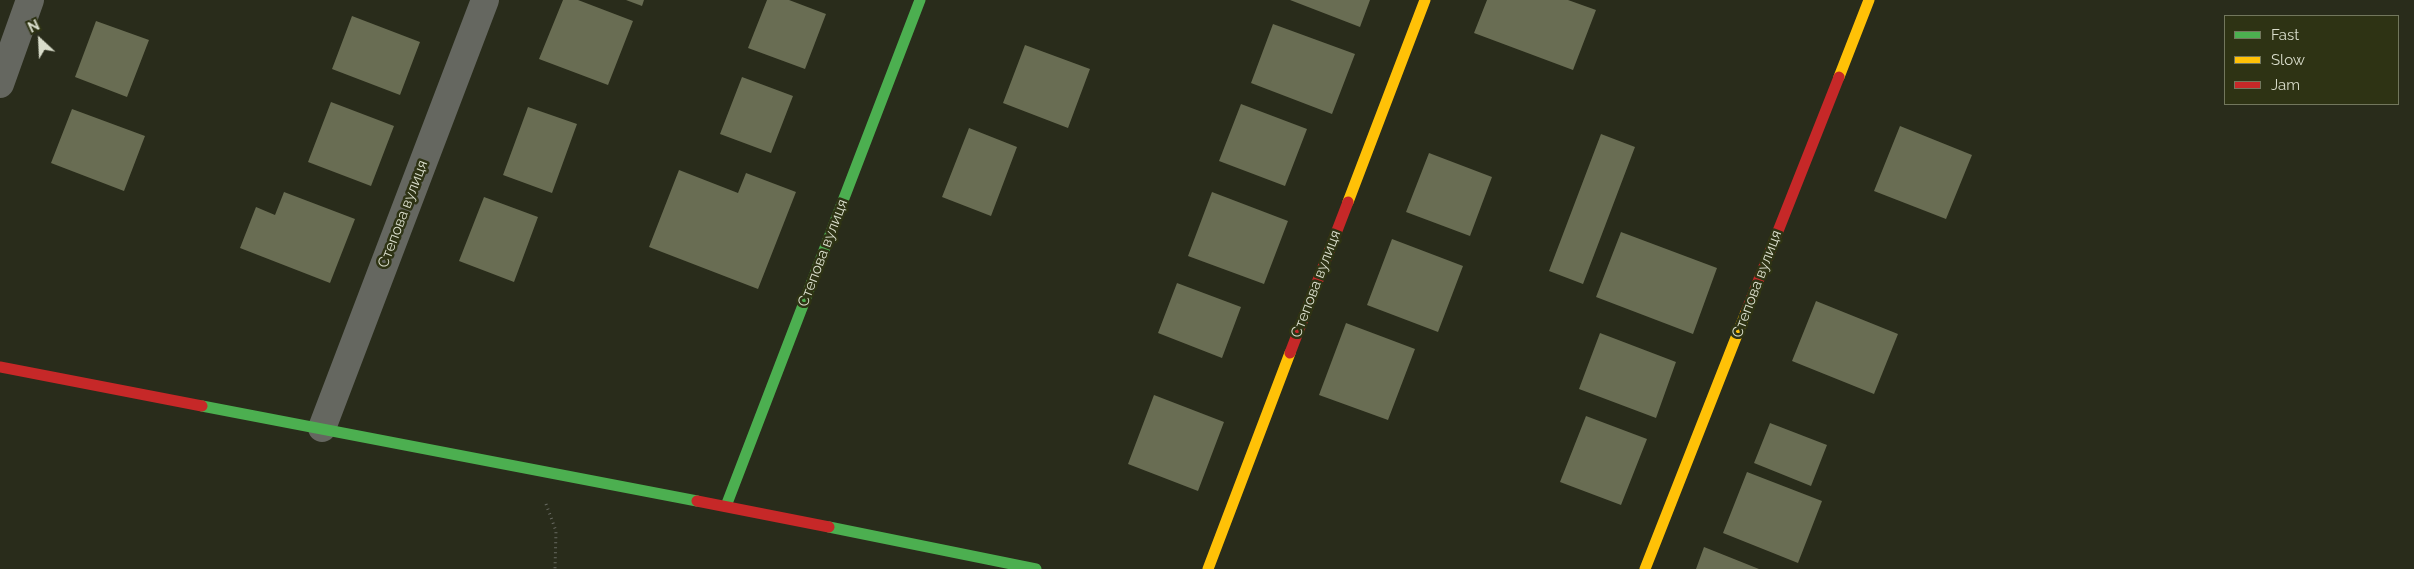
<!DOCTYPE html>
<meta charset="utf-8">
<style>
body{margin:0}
#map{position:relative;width:2414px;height:569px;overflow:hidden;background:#292c1b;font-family:Raleway,sans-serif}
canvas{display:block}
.legend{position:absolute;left:2224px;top:15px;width:175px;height:90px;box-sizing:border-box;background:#2e3314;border:1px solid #72775d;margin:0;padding:6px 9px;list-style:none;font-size:15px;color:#d9ddcb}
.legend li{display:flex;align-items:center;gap:10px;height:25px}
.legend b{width:25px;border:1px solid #72775d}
.north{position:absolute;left:15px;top:15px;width:50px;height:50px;-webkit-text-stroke:4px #2e3314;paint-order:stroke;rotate:335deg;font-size:14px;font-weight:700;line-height:20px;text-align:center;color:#d9ddcb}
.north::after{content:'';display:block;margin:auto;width:18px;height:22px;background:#d9ddcb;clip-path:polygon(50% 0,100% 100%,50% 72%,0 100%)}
</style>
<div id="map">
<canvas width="2414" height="569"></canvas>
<ul class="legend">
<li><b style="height:6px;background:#4caf50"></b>Fast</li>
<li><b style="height:6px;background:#ffc107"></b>Slow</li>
<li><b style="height:6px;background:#c62828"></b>Jam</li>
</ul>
<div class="north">N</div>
</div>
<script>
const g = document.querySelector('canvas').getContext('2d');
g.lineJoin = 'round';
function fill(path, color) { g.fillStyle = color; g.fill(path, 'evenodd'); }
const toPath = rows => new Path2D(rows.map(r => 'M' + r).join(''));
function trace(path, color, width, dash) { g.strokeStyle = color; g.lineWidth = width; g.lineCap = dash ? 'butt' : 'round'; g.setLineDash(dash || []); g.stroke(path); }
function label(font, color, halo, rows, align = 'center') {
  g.font = font + ' Raleway,sans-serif'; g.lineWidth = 5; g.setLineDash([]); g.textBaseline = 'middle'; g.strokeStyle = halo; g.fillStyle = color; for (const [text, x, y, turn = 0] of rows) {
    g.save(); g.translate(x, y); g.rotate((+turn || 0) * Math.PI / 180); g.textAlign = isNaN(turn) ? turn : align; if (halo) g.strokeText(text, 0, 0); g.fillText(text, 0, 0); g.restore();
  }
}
const building = toPath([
 [563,0,578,0,633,21,608,85,539,59],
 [626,0,644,0,642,6],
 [767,0,789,0,826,14,805,69,748,48],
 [1290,0,1370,0,1360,27],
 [1487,0,1568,0,1596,10,1573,70,1474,33],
 [352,16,420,42,400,95,332,69],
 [96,21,149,40,127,97,75,77],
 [1273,24,1355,54,1332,114,1251,83],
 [1025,45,1090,69,1068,128,1003,103],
 [742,77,793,96,771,153,720,134],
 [331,102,394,126,371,186,308,162],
 [1241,104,1307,129,1285,186,1219,161],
 [528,107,577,124,552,193,503,175],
 [72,109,145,136,124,191,51,163],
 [1900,126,1972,155,1946,219,1874,191],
 [969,128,1017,147,991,216,942,197],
 [1601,134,1635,147,1583,284,1549,271],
 [1429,153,1492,177,1470,236,1406,212],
 [679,170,738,193,746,173,796,192,758,289,649,247],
 [284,192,355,219,330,283,240,248,256,207,275,215],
 [1212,192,1288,221,1264,284,1188,256],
 [484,197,538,217,514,282,459,261],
 [1621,232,1717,268,1693,334,1596,297],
 [1392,239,1463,266,1438,332,1367,305],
 [1177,283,1241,307,1222,358,1158,333],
 [1816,301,1898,334,1874,394,1792,361],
 [1346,323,1415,349,1388,420,1319,395],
 [1600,333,1676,362,1656,418,1579,389],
 [1154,395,1224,422,1198,491,1128,464],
 [1586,416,1647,439,1621,505,1560,482],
 [1770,423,1827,445,1811,486,1754,463],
 [1747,472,1822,501,1798,563,1723,533],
 [1704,547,1759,569,1696,569]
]);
const path = toPath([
 [546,504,556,531,555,569]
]);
const street = toPath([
 [0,84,30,0],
 [322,428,485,0]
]);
const fast = toPath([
 [202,406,697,501],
 [726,506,920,0],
 [829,527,1036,569]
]);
const slow = toPath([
 [1839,77,1869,0],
 [1348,202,1425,0],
 [1208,569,1290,353],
 [1645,569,1746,312]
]);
const jam = toPath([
 [1746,312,1839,77],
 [1290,353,1348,202],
 [0,367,202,406],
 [697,501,829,527]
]);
const streetNames = [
 ["Степова вулиця",403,214,-69],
 ["Степова вулиця",823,253,-69],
 ["Степова вулиця",1316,284,-69],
 ["Степова вулиця",1757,284,-69]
];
fill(building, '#696d53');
trace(path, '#676961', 3, [1, 4]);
trace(street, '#656760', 28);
trace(fast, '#4caf50', 11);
trace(slow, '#ffc107', 11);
trace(jam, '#c62828', 11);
label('15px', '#d9ddcb', '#2e3314', streetNames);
</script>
